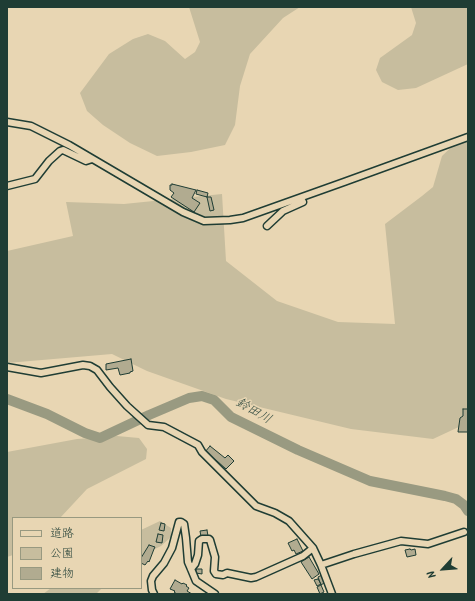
<!DOCTYPE html>
<meta charset="utf-8">
<style>
body{margin:0}
#map{position:relative;width:475px;height:601px;overflow:hidden;background:#e8d6b3;font-family:Kalam,"Klee One",sans-serif}
canvas{display:block}
.frame{position:absolute;inset:0;border:8px solid #1f3d34;pointer-events:none}
.legend{position:absolute;left:12px;top:517px;width:130px;height:72px;box-sizing:border-box;background:#e8d6b3;border:1px solid #989980;margin:0;padding:5px 7px;list-style:none;font-size:12px;color:#1f3d34}
.legend li{display:flex;align-items:center;gap:8px;height:20px}
.legend b{width:20px;border:1px solid #989980}
.north{position:absolute;left:423px;top:549px;width:40px;height:40px;-webkit-text-stroke:3px #e8d6b3;paint-order:stroke;rotate:244deg;font-size:11px;font-weight:700;line-height:16px;text-align:center;color:#1f3d34}
.north::after{content:'';display:block;margin:auto;width:14px;height:18px;background:#1f3d34;clip-path:polygon(50% 0,100% 100%,50% 72%,0 100%)}
</style>
<div id="map">
<canvas width="475" height="601"></canvas>
<div class="frame"></div>
<ul class="legend">
<li><b style="height:5px;background:#e8d6b3"></b>道路</li>
<li><b style="height:11px;background:#c7bd9e"></b>公園</li>
<li><b style="height:11px;background:#b1ab90"></b>建物</li>
</ul>
<div class="north">N</div>
</div>
<script>
const g = document.querySelector('canvas').getContext('2d');
g.lineJoin = 'round';
function fill(path, color) { g.fillStyle = color; g.fill(path, 'evenodd'); }
const toPath = rows => new Path2D(rows.map(r => 'M' + r).join(''));
function trace(path, color, width, dash) { g.strokeStyle = color; g.lineWidth = width; g.lineCap = dash ? 'butt' : 'round'; g.setLineDash(dash || []); g.stroke(path); }
function label(font, color, halo, rows, align = 'center') {
  g.font = font + ' Kalam,"Klee One",sans-serif'; g.lineWidth = 3; g.setLineDash([]); g.textBaseline = 'middle'; g.strokeStyle = halo; g.fillStyle = color; for (const [text, x, y, turn = 0] of rows) {
    g.save(); g.translate(x, y); g.rotate((+turn || 0) * Math.PI / 180); g.textAlign = isNaN(turn) ? turn : align; if (halo) g.strokeText(text, 0, 0); g.fillText(text, 0, 0); g.restore();
  }
}
const green = toPath([
 [189,7,300,7,283,18,250,54,240,86,235,125,225,145,191,152,157,156,130,143,103,125,87,111,80,93,109,54,133,39,148,34,165,41,185,59,195,52,200,42],
 [411,7,468,7,468,64,416,88,398,90,382,82,376,70,380,58,412,35,416,23],
 [468,135,468,420,463,425,433,439,351,429,226,399,147,371,112,354,7,363,7,251,73,236,66,202,124,204,222,194,226,261,277,301,338,322,395,324,385,224,422,196,433,187,442,156,463,136],
 [117,436,139,438,147,449,146,459,87,489,60,518,13,518,13,555,7,557,7,452,77,439],
 [160,521,171,528,171,537,161,546,141,556,141,530],
 [51,588,102,588,96,594,43,594]
]);
const river = toPath([
 [7,399,47,414,85,433,100,438,149,415,189,398,202,396,214,400,231,417,298,450,370,481,445,496,456,499,464,505,468,511]
]);
const building = toPath([
 [172,184,196,190,192,198,200,203,194,212,171,197,174,193,170,190,170,185,172,185,172,184],
 [197,190,208,193,207,197,196,194,197,190],
 [207,197,211,197,214,210,210,211,207,197],
 [131,359,133,371,130,372,130,373,120,375,118,368,106,370,106,364,131,359],
 [463,409,468,409,468,432,458,432,460,418,463,416,463,409],
 [210,446,225,458,228,455,234,461,226,469,217,461,214,459,213,460,205,452,210,446],
 [161,523,165,524,164,531,159,530,161,523],
 [207,530,208,536,201,537,200,531,207,530],
 [158,534,163,535,162,543,156,542,158,534],
 [297,539,303,551,296,554,294,550,292,551,288,543,297,539],
 [149,545,155,547,154,549,149,562,148,561,145,565,141,563,141,558,149,545],
 [410,549,411,550,415,549,416,555,407,557,405,550,410,549],
 [309,557,319,574,312,579,301,562,309,557],
 [196,569,202,569,202,574,196,573,196,569],
 [322,575,324,583,321,585,318,577,322,575],
 [318,579,321,584,317,586,314,580,318,579],
 [175,580,182,584,183,583,187,585,186,586,189,588,187,591,192,594,177,594,174,592,175,591,170,589,175,580],
 [321,585,324,592,320,594,317,587,321,585]
]);
const minor = toPath([
 [7,122,31,126,69,145,183,212,204,221,230,220,243,218,344,182,468,137],
 [7,186,35,179,49,161,60,151,63,150,86,161,92,159],
 [267,226,283,211,303,202,301,198],
 [7,367,41,373,83,365,90,366,97,370,110,387,127,406,148,425,164,427,198,445,202,452,256,506,275,513,289,521,313,548,321,565,332,594],
 [321,565,354,554,401,541,428,544,464,532],
 [191,569,195,564,198,555,199,541,202,539,209,539,210,540,215,557,214,571,216,574,223,575,227,573,251,578,256,577,303,556,313,548],
 [154,594,152,590,151,581,153,576,164,563,172,548,179,522,181,522,184,524,186,538,188,562,191,569,196,581,215,594]
]);
const waterNames = [
 ["鈴田川",253,412,30]
];
fill(green, '#c7bd9e');
trace(river, '#999a81', 10);
fill(building, '#b1ab90');
trace(building, '#1f3d34', 1);
trace(minor, '#1f3d34', 9);
trace(minor, '#e8d6b3', 6);
label('italic 13px', '#314b40', '#e8d6b3', waterNames);
</script>
